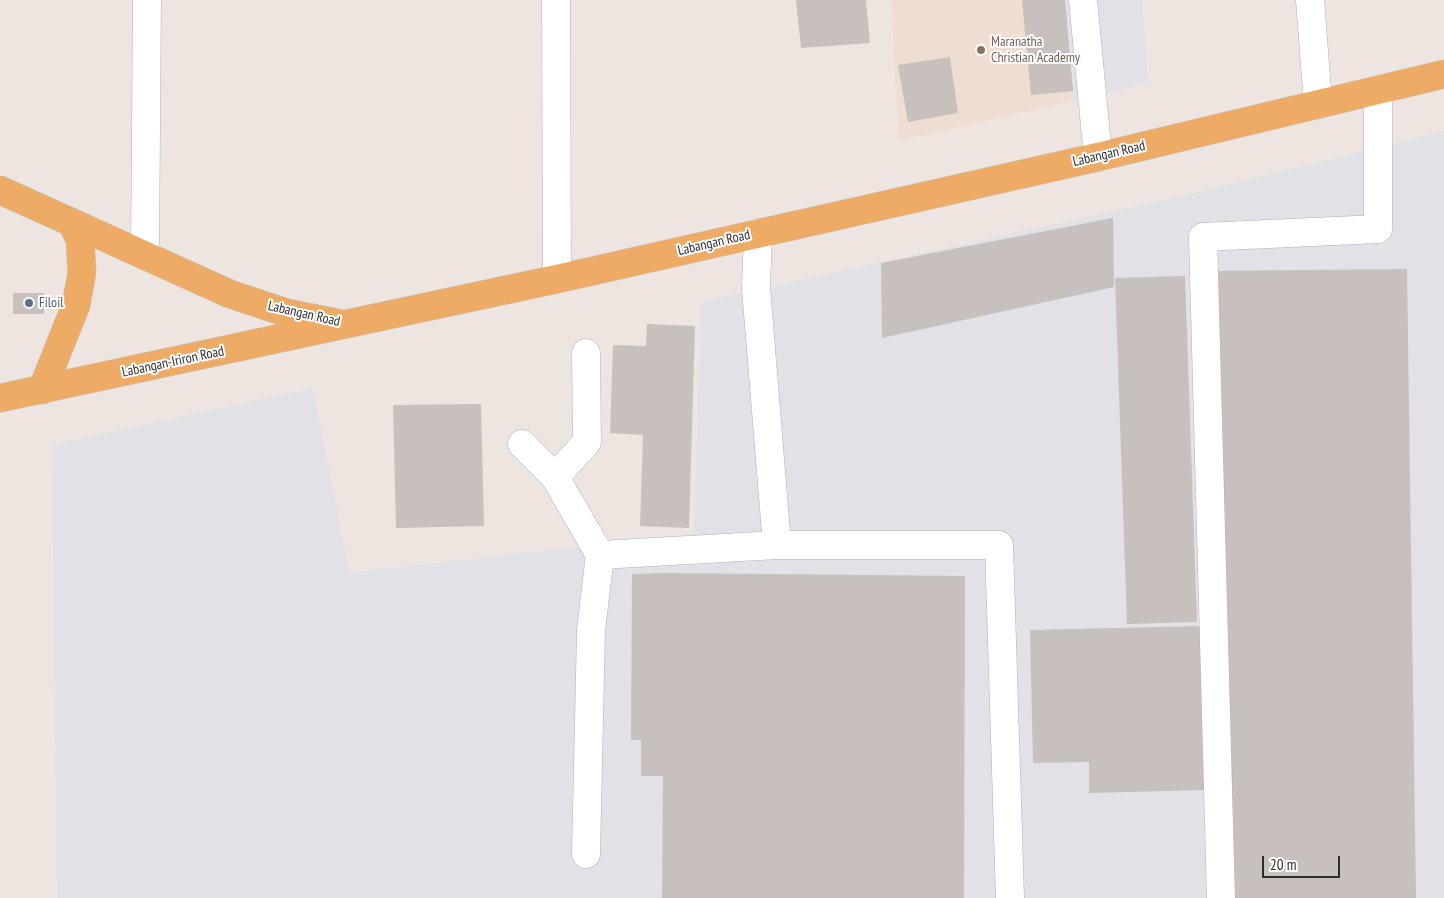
<!DOCTYPE html>
<style>
body{margin:0}
#map{position:relative;width:1444px;height:898px;overflow:hidden;background:#eee5e1;font-family:"PT Sans Narrow",sans-serif}
canvas{display:block}
.scale{position:absolute;left:1262px;top:856px;width:78px;height:22px;box-sizing:border-box;border:2px solid #2d2d2d;border-top:0;padding-left:6px;font-size:15px;line-height:18px;white-space:nowrap;color:#2d2d2d;-webkit-text-stroke:4px #fff;paint-order:stroke}
</style>
<div id="map">
<canvas width="1444" height="898"></canvas>
<div class="scale">20 m</div>
</div>
<script>
const g = document.querySelector('canvas').getContext('2d');
g.lineJoin = 'round';
function fill(path, color) { g.fillStyle = color; g.fill(path, 'evenodd'); }
const toPath = rows => new Path2D(rows.map(r => 'M' + r).join(''));
function trace(path, color, width, dash) { g.strokeStyle = color; g.lineWidth = width; g.lineCap = dash ? 'butt' : 'round'; g.setLineDash(dash || []); g.stroke(path); }
function label(font, color, halo, rows, align = 'center') {
  g.font = font + ' "PT Sans Narrow",sans-serif'; g.lineWidth = 4; g.setLineDash([]); g.textBaseline = 'middle'; g.strokeStyle = halo; g.fillStyle = color; for (const [text, x, y, turn = 0] of rows) {
    g.save(); g.translate(x, y); g.rotate((+turn || 0) * Math.PI / 180); g.textAlign = isNaN(turn) ? turn : align; if (halo) g.strokeText(text, 0, 0); g.fillText(text, 0, 0); g.restore();
  }
}
const industrial = toPath([
 [1065,0,1142,0,1148,83,1072,101],
 [1444,131,1444,898,57,898,52,445,313,388,349,573,694,534,701,302,1182,196]
]);
const education = toPath([
 [891,0,1065,0,1072,101,899,141]
]);
const building = toPath([
 [796,0,866,0,870,43,801,48],
 [1022,0,1065,0,1073,91,1031,95],
 [950,57,958,113,908,122,898,65],
 [1113,218,1114,287,882,338,881,263],
 [1407,269,1416,898,1226,898,1210,271],
 [1185,276,1197,622,1127,624,1115,278],
 [13,293,44,293,44,314,13,314],
 [647,324,695,326,689,528,640,526,643,435,610,433,613,345,646,346],
 [481,404,484,526,396,528,393,405],
 [663,573,965,576,964,898,662,898,663,776,641,776,641,740,631,740,632,574],
 [1201,626,1206,790,1089,793,1089,762,1033,763,1030,630]
]);
const minor = toPath([
 [556,0,557,279],
 [1083,0,1098,157],
 [1310,0,1318,103],
 [758,233,756,288,777,545,999,545,1010,898],
 [145,255,147,0],
 [522,444,555,477,600,555,591,630,586,854],
 [555,477,587,442,586,353],
 [600,555,777,545],
 [1221,898,1203,237,1378,229,1378,90]
]);
const major = toPath([
 [0,190,230,294,287,313,337,323],
 [42,390,76,305,82,272,80,240,73,225],
 [0,398,557,279,1098,157,1444,74]
]);
const markers = [
 [981,50,5,"#8d6e63"],
 [29,303,5,"#5c6f8a"]
];
const educationNames = [
 ["Maranatha",991,42],
 ["Christian Academy",991,58]
];
const streetNames = [
 ["Labangan Road",1109,154,-13],
 ["Labangan Road",714,243,-13],
 ["Labangan Road",304,314,13],
 ["Labangan-Iriron Road",173,362,-12]
];
const serviceNames = [
 ["Filoil",39,303]
];
fill(industrial, '#e1e1e7');
fill(education, '#efddd1');
fill(building, '#c7c0bc');
trace(minor, '#adb3b9', 29);
trace(major, '#c4c4c4', 29);
trace(minor, '#fff', 28);
trace(major, '#eeab66', 28);
for (const [x, y, r, color] of markers) { const dot = new Path2D(); dot.arc(x, y, r, 0, 2 * Math.PI); g.fillStyle = color; g.fill(dot); trace(dot, '#fff', 2); }
label('14px', '#785e54', '#fff', educationNames, 'left');
label('14px', '#2d2d2d', '#fff', streetNames);
label('14px', '#4e5e75', '#fff', serviceNames, 'left');
</script>
